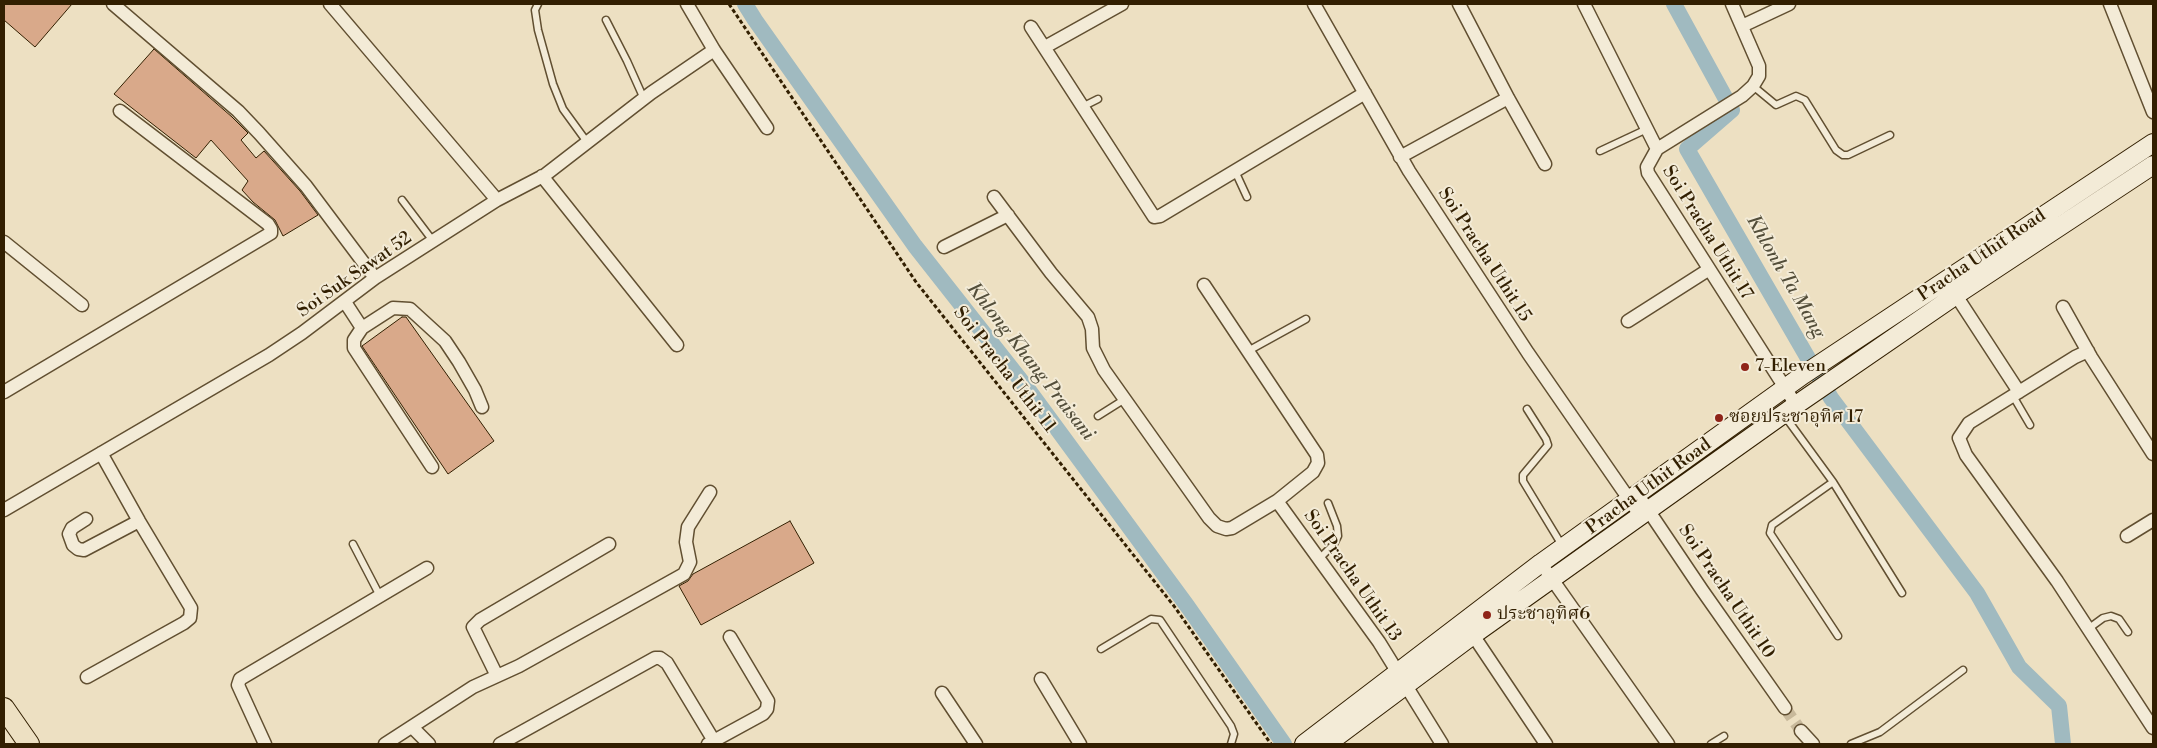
<!DOCTYPE html>
<meta charset="utf-8">
<style>
body{margin:0}
#map{position:relative;width:2157px;height:748px;overflow:hidden;background:#ede0c2;font-family:"Libre Bodoni",serif}
canvas{display:block}
.frame{position:absolute;inset:0;border:5px solid #321f01;pointer-events:none}
</style>
<div id="map">
<canvas width="2157" height="748"></canvas>
<div class="frame"></div>
</div>
<script>
const g = document.querySelector('canvas').getContext('2d');
g.lineJoin = 'round';
const toPath = rows => new Path2D(rows.map(r => 'M' + r).join(''));
function trace(path, color, width, dash) { g.strokeStyle = color; g.lineWidth = width; g.lineCap = dash ? 'butt' : 'round'; g.setLineDash(dash || []); g.stroke(path); }
function fill(path, color) { g.fillStyle = color; g.fill(path, 'evenodd'); }
function label(font, color, halo, rows, align = 'center') {
  g.font = font + ' "Libre Bodoni","Noto Serif Thai",serif'; g.lineWidth = 4; g.setLineDash([]); g.textBaseline = 'middle'; g.strokeStyle = halo; g.fillStyle = color; for (const [text, x, y, turn = 0] of rows) {
    g.save(); g.translate(x, y); g.rotate((+turn || 0) * Math.PI / 180); g.textAlign = isNaN(turn) ? turn : align; if (halo) g.strokeText(text, 0, 0); g.fillText(text, 0, 0); g.restore();
  }
}
const canal = toPath([
 [745,4,755,20,915,246,1030,392,1188,607,1284,744],
 [1674,4,1732,110,1687,149,1831,398,1977,593,2019,667,2059,706,2063,744]
]);
const building = toPath([
 [4,4,72,4,35,47,4,20,4,4],
 [154,49,232,117,248,133,241,140,256,158,264,151,300,191,318,215,283,236,275,220,253,202,242,190,248,181,211,140,196,158,114,94,154,49],
 [402,317,406,317,494,441,448,474,362,346,402,317],
 [790,521,814,563,701,625,679,586,688,581,693,574,790,521]
]);
const minorTunnel = toPath([
 [1785,708,1801,731]
]);
const path = toPath([
 [729,4,916,282,1174,606,1271,744]
]);
const service = toPath([
 [538,4,535,10,538,30,553,84,563,109,587,142],
 [606,20,627,61,644,99],
 [1753,86,1776,105,1796,96,1805,100,1836,150,1843,155,1848,155,1890,135],
 [1082,107,1098,99],
 [1600,151,1647,129],
 [1235,171,1247,197],
 [402,200,433,241],
 [1248,351,1306,319],
 [2013,396,2030,425],
 [1527,409,1546,439,1548,445,1523,475,1523,481,1563,547],
 [1784,415,1833,482,1902,593],
 [1098,416,1125,399],
 [1833,482,1772,525,1770,533,1838,636],
 [353,544,380,596],
 [1320,558,1334,544,1338,536,1337,526,1328,503],
 [2088,629,2103,618,2111,616,2119,619,2128,632],
 [1101,649,1151,619,1160,620,1231,726,1234,734,1231,744],
 [1711,744,1724,736],
 [1851,744,1880,732,1963,670]
]);
const minor = toPath([
 [113,4,238,111,259,133,306,186,375,278],
 [330,4,497,200],
 [687,4,714,50,767,128],
 [1314,4,1409,171,1528,353,1640,515],
 [1459,4,1508,98,1545,164],
 [1584,4,1657,149],
 [1732,4,1759,66,1759,76,1753,86,1742,96,1657,149,1647,167,1648,173,1796,405],
 [2110,4,2153,112],
 [1742,26,1789,4],
 [1031,27,1154,217,1160,216,1365,93],
 [1045,47,1122,4],
 [1400,157,1508,98],
 [542,176,677,345],
 [994,197,1051,273,1088,317,1092,329,1093,348,1104,370,1209,518,1217,526,1226,529,1232,528,1277,501,1313,472,1318,463,1317,455,1204,285],
 [4,242,82,305],
 [944,247,1008,215],
 [1946,280,2019,392],
 [345,302,362,328,393,308,410,309,445,341,459,362,475,390,482,407],
 [2063,307,2091,357,2153,454],
 [1628,321,1708,270],
 [362,328,354,340,354,348,432,467],
 [2088,351,2075,357,1969,423,1959,438,1966,455,2057,581,2153,728],
 [4,392,271,233,271,229,268,224,120,111],
 [1638,495,1702,590,1785,708],
 [1277,501,1379,642,1442,744],
 [4,510,269,355,302,333,375,278,497,200,545,175,651,93,714,50],
 [86,519,72,528,69,534,73,545,78,549,84,550,139,521],
 [2127,536,2153,520],
 [1547,572,1668,744],
 [1473,635,1546,744],
 [497,676,473,627,480,620,609,544],
 [87,677,184,623,190,618,191,608,139,521,101,453],
 [1041,679,1080,744],
 [942,693,976,744],
 [412,727,429,744],
 [1801,731,1813,744],
 [265,744,238,685,240,679,427,568],
 [385,744,473,687,519,666,684,574,690,562,686,542,688,527,710,492],
 [500,744,655,658,660,658,667,663,714,741],
 [708,744,763,714,767,709,768,701,730,637]
]);
const secondary = toPath([
 [1304,744,1541,563,1803,375,2153,143],
 [1327,744,1473,635,1796,405,1956,295,2153,165]
]);
const primary = toPath([
 [4,708,29,744]
]);
const markers = [
 [1745,367,5,"#8f2418"],
 [1719,418,5,"#8f2418"],
 [1487,615,5,"#8f2418"]
];
const streetNames = [
 ["Soi Pracha Uthit 17",1707,233,58],
 ["Soi Pracha Uthit 15",1484,255,57],
 ["Pracha Uthit Road",1982,256,-34],
 ["Soi Suk Sawat 52",355,275,-35],
 ["Soi Pracha Uthit 11",1004,370,52],
 ["Pracha Uthit Road",1649,487,-36],
 ["Soi Pracha Uthit 13",1352,576,55],
 ["Soi Pracha Uthit 10",1726,592,56]
];
const poiNames = [
 ["7-Eleven",1755,367],
 ["ซอยประชาอุทิศ 17",1729,418],
 ["ประชาอุทิศ6",1497,615]
];
const waterNames = [
 ["Khlonh Ta Mang",1785,277,60],
 ["Khlong Khang Praisani",1030,362,52]
];
trace(canal, '#a0bac0', 16);
fill(building, '#d9a98a');
trace(building, '#321f01', 1);
trace(minorTunnel, '#c8b99b', 12, [12, 6]);
trace(service, '#614f31', 9);
trace(minor, '#614f31', 15);
trace(secondary, '#321f01', 20);
trace(primary, '#321f01', 22);
trace(path, '#321f01', 3, [4, 2.5]);
trace(service, '#f3ebd7', 6);
trace(minor, '#f3ebd7', 12);
trace(secondary, '#f3ebd7', 18);
trace(primary, '#ede0c2', 20);
for (const [x, y, r, color] of markers) { const dot = new Path2D(); dot.arc(x, y, r, 0, 2 * Math.PI); g.fillStyle = color; g.fill(dot); trace(dot, '#f3ebd7', 2); }
label('18px', '#321f01', '#f3ebd7', streetNames);
label('18px', '#321f01', '#f3ebd7', poiNames, 'left');
label('italic 19px', '#534e3a', '#f3ebd7', waterNames);
</script>
